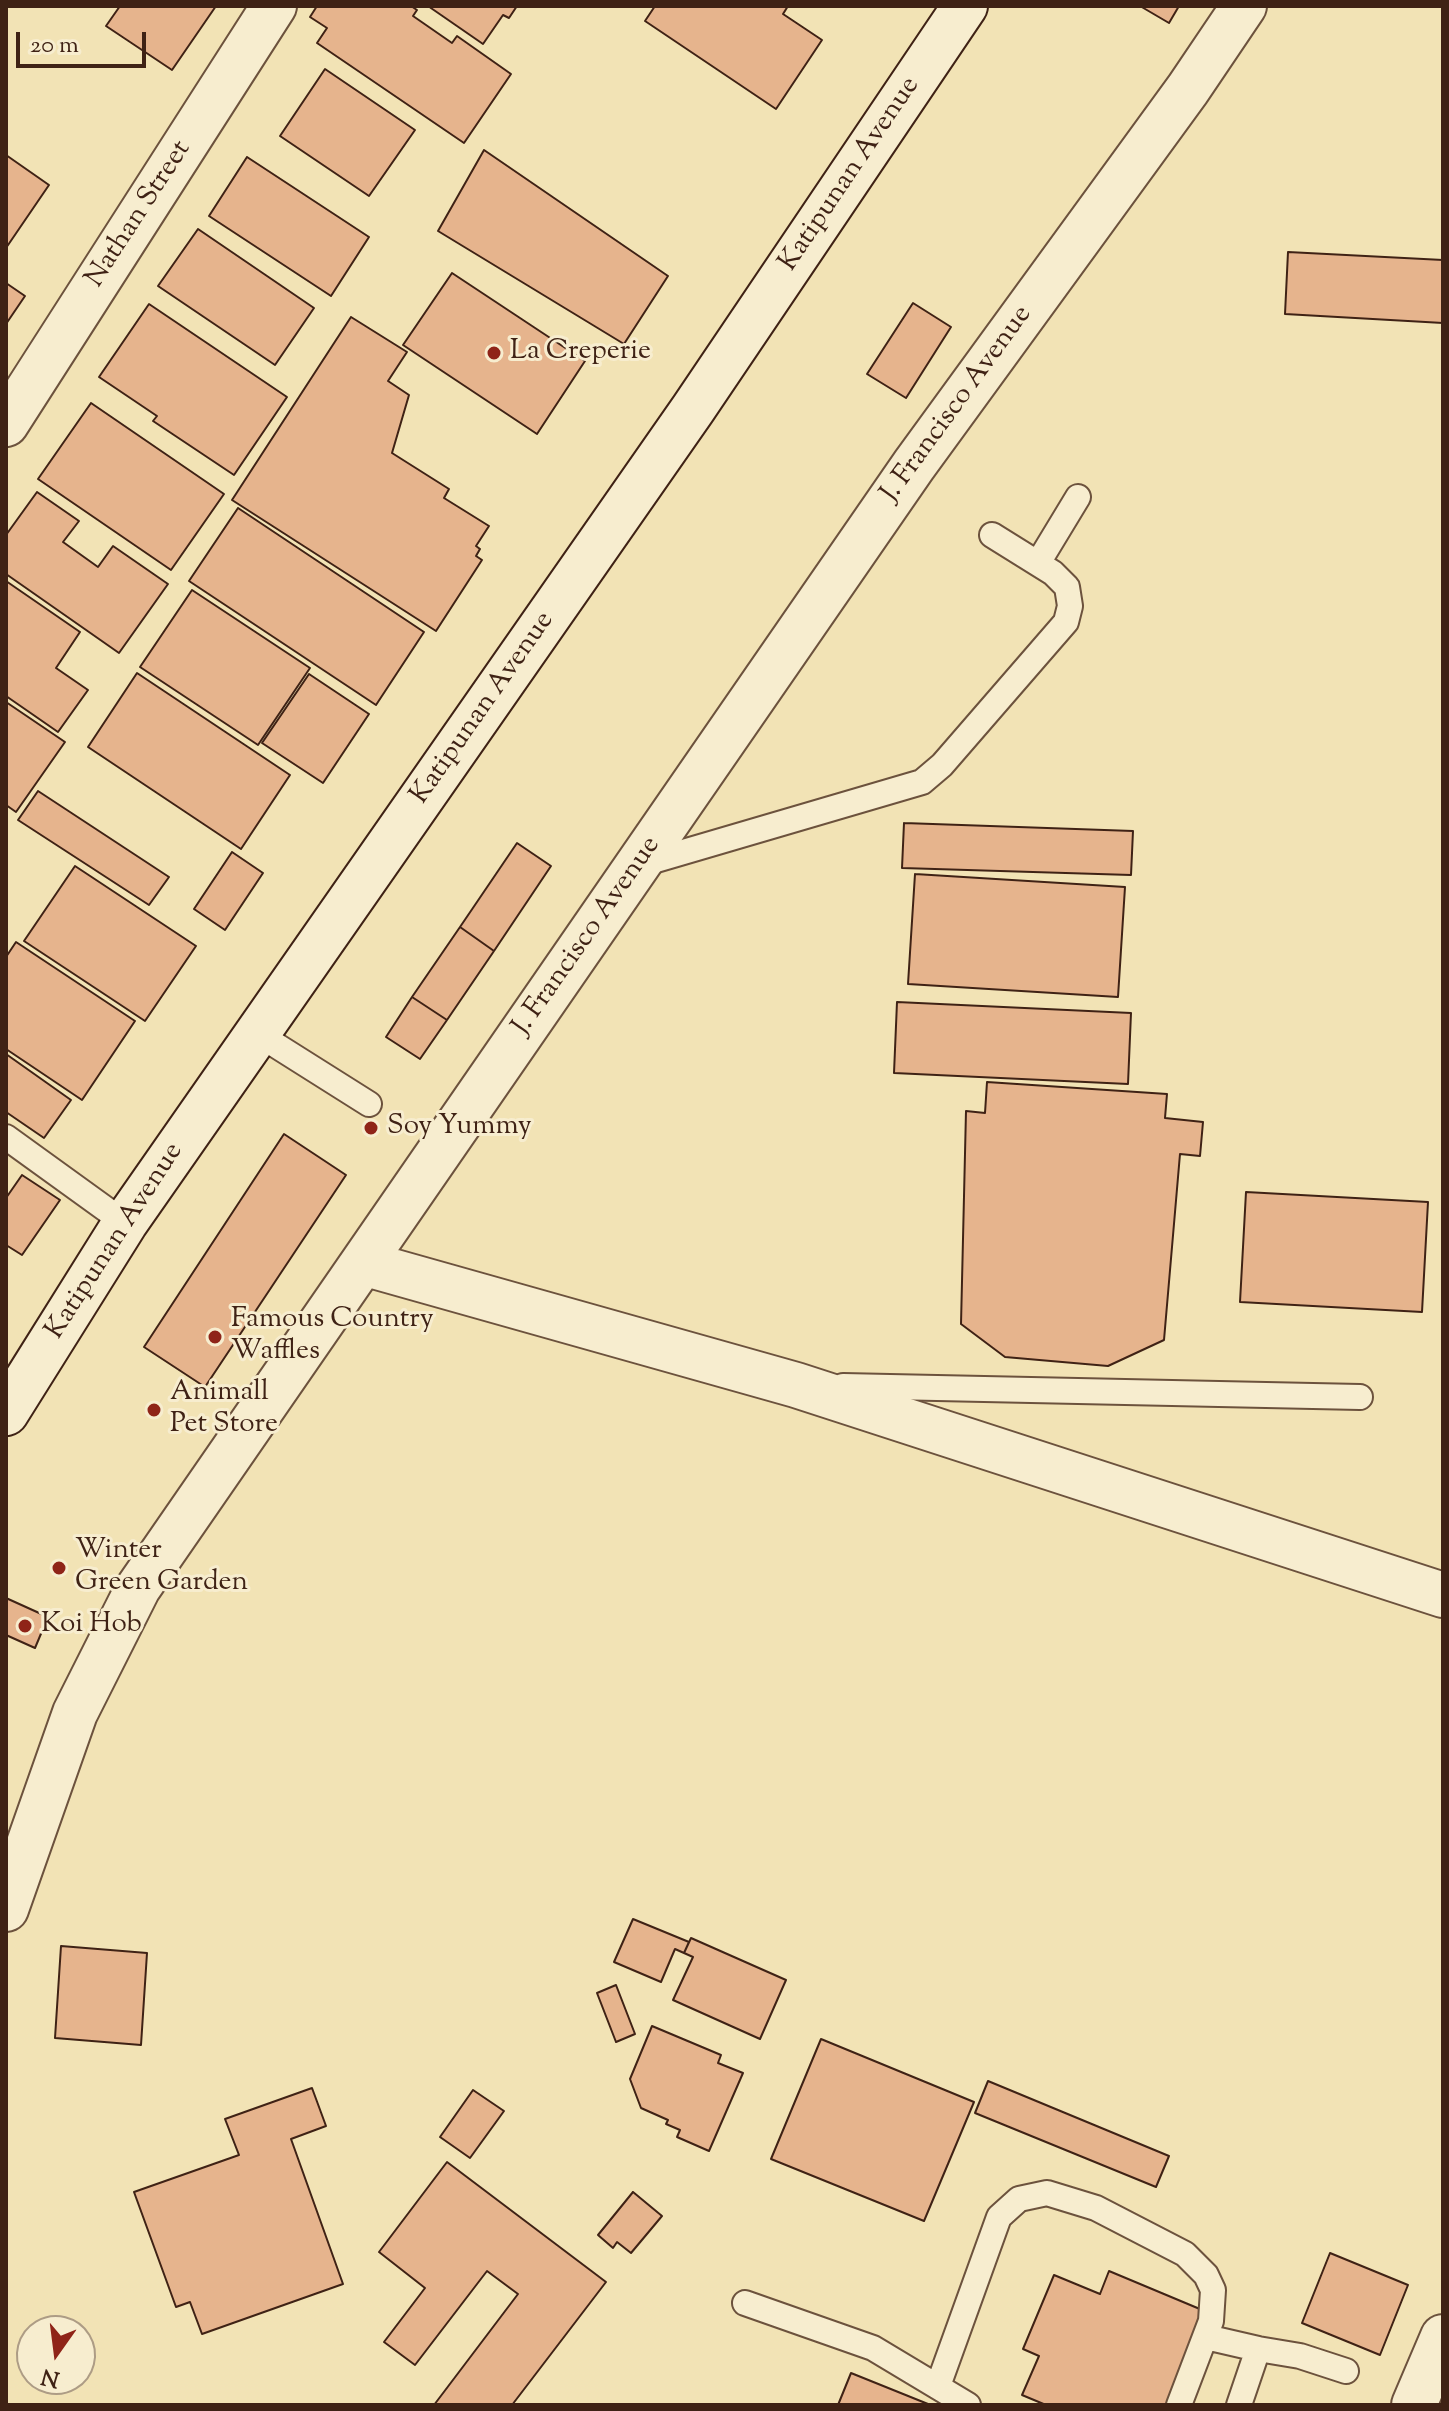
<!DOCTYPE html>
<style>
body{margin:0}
#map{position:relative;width:1449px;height:2411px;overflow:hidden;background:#f2e3b5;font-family:"Sorts Mill Goudy",serif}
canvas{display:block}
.frame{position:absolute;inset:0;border:8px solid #3f2215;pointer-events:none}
.north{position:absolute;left:16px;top:2315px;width:80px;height:80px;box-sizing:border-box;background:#f7edcf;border:2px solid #ad9c85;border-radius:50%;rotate:194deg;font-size:22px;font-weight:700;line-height:32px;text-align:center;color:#3f2215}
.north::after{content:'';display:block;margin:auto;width:28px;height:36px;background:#8f2418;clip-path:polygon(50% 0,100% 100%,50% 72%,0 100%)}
.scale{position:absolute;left:16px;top:32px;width:130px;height:36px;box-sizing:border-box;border:4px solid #3f2215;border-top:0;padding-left:10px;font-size:24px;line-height:28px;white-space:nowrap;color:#3f2215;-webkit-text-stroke:6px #f7edcf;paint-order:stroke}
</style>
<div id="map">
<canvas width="1449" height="2411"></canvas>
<div class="frame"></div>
<div class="north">N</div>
<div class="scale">20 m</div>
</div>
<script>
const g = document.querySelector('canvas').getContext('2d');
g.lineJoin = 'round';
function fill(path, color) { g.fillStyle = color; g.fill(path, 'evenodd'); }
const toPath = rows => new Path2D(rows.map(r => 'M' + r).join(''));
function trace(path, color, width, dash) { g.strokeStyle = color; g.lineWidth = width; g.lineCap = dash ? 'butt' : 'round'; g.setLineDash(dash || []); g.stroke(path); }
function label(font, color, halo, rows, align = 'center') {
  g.font = font + ' "Sorts Mill Goudy",serif'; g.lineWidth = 6; g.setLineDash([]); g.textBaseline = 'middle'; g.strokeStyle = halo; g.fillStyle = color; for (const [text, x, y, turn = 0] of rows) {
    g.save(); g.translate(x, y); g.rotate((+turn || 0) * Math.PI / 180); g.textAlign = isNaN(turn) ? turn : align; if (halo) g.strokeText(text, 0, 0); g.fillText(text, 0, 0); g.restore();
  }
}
const building = toPath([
 [120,6,216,6,172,70,106,26,120,6],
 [317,6,411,6,417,10,413,16,452,43,457,36,511,74,464,143,317,43,327,28,310,17,317,6],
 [428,6,517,6,509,18,503,15,483,44,428,6],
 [655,6,788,6,783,14,822,40,776,109,645,21,655,6],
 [1140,6,1179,6,1169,23,1140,6],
 [325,69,415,130,369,196,280,136,325,69],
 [484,150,668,276,624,344,438,231,484,150],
 [6,155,49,185,6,248,6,155],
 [247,157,369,237,331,296,209,216,247,157],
 [198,229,314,308,275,365,158,286,198,229],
 [1288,252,1443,260,1443,323,1285,314,1288,252],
 [452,273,585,361,537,434,403,345,452,273],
 [6,283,25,296,6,324,6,283],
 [913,303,951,327,906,398,867,374,913,303],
 [149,304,287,397,234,475,153,421,157,416,99,377,149,304],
 [351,317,407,352,388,381,409,395,392,453,449,489,444,498,489,526,476,546,480,549,476,556,482,560,436,631,232,500,351,317],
 [91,403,224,494,171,570,38,479,91,403],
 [37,492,79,521,63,542,98,567,113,546,168,584,119,653,6,574,6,535,37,492],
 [238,508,424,632,376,705,189,581,238,508],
 [6,581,80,632,56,668,88,690,58,732,6,696,6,581],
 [192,590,310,668,258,745,140,667,192,590],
 [137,673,290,775,241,849,88,747,137,673],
 [309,674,369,714,323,783,262,743,309,674],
 [6,702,65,742,16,812,6,805,6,702],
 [38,791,169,877,149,905,18,820,38,791],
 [904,823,1133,831,1131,875,902,868,904,823],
 [517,843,551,866,494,951,460,927,517,843],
 [232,852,263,873,225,930,194,909,232,852],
 [75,866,196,946,145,1021,24,941,75,866],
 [915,874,1125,887,1118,997,908,984,915,874],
 [460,927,494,951,447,1020,412,997,460,927],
 [16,942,135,1021,82,1100,6,1049,6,957,16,942],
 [412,997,447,1020,420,1059,386,1037,412,997],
 [897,1002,1131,1013,1128,1084,894,1073,897,1002],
 [6,1054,71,1100,44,1138,6,1112,6,1054],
 [987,1082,1167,1094,1165,1118,1203,1122,1200,1156,1180,1154,1164,1340,1108,1366,1005,1357,961,1324,966,1111,985,1113,987,1082],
 [284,1134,346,1175,205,1387,144,1347,284,1134],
 [22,1175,60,1200,22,1255,6,1245,6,1198,22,1175],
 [1246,1192,1428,1202,1422,1312,1240,1302,1246,1192],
 [6,1598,48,1617,35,1648,6,1635,6,1598],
 [633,1919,689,1942,684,1953,675,1949,661,1982,614,1962,633,1919],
 [691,1938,786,1980,760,2039,673,2000,693,1957,684,1953,691,1938],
 [61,1946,147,1953,141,2045,55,2038,61,1946],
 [616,1985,635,2034,616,2042,597,1993,616,1985],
 [652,2026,721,2055,718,2063,743,2073,709,2151,677,2137,680,2130,666,2124,668,2120,641,2108,630,2079,652,2026],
 [821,2039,974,2102,924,2221,771,2159,821,2039],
 [988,2081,1169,2156,1156,2187,975,2113,988,2081],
 [312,2088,326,2126,291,2139,343,2284,202,2334,190,2302,176,2307,134,2192,239,2155,225,2119,312,2088],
 [473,2090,504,2111,470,2158,440,2137,473,2090],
 [447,2162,606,2282,512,2405,434,2405,518,2294,487,2271,415,2365,384,2342,425,2288,379,2252,447,2162],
 [633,2192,662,2216,631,2253,617,2242,613,2248,598,2235,633,2192],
 [1330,2253,1408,2285,1380,2355,1302,2323,1330,2253],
 [1109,2271,1207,2312,1168,2405,1046,2405,1022,2395,1039,2356,1023,2349,1054,2275,1100,2294,1109,2271],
 [851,2373,928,2404,838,2405,851,2373]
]);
const lane = toPath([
 [1038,563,1078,497],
 [639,865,922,782,942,765,1066,622,1070,606,1067,587,1053,573,992,535],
 [258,1034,369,1104],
 [6,1137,125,1223],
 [843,1386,1360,1397],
 [745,2303,873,2348,968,2405],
 [1206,2337,1258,2349,1239,2405],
 [1258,2349,1300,2356,1346,2371],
 [938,2386,999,2217,1019,2199,1047,2193,1096,2208,1185,2254,1206,2275,1213,2290,1211,2321,1179,2405]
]);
const street = toPath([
 [6,424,274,6],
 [363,1263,796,1385,1443,1595],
 [6,1909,75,1713,138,1588,914,465,1188,89,1244,6],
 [1414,2405,1443,2337]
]);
const secondary = toPath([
 [6,1413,125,1223,693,409,965,6]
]);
const markers = [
 [494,353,8,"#8f2418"],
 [371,1128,8,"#8f2418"],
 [215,1337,8,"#8f2418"],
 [154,1410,8,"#8f2418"],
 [59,1568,8,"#8f2418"],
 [25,1626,8,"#8f2418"]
];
const streetNames = [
 ["Katipunan Avenue",851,175,-56],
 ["Nathan Street",140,215,-57],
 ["J. Francisco Avenue",958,405,-54],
 ["Katipunan Avenue",484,709,-55],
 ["J. Francisco Avenue",588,937,-55],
 ["Katipunan Avenue",116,1242,-57]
];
const poiNames = [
 ["La Creperie",510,353],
 ["Soy Yummy",387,1128],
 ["Famous Country",231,1321],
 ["Waffles",231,1353],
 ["Animall",170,1394],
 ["Pet Store",170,1426],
 ["Winter",75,1552],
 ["Green Garden",75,1584],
 ["Koi Hob",41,1626]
];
fill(building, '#e6b48d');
trace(building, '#3f2215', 2);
trace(lane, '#6c523d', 28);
trace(street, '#6c523d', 48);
trace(secondary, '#3f2215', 48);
trace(lane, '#f7edcf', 24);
trace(street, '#f7edcf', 44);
trace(secondary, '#f7edcf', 44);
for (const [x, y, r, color] of markers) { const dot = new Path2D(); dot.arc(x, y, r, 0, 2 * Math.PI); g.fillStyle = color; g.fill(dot); trace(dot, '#f7edcf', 3); }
label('28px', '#3f2215', '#f7edcf', streetNames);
label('28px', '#3f2215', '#f7edcf', poiNames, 'left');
</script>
